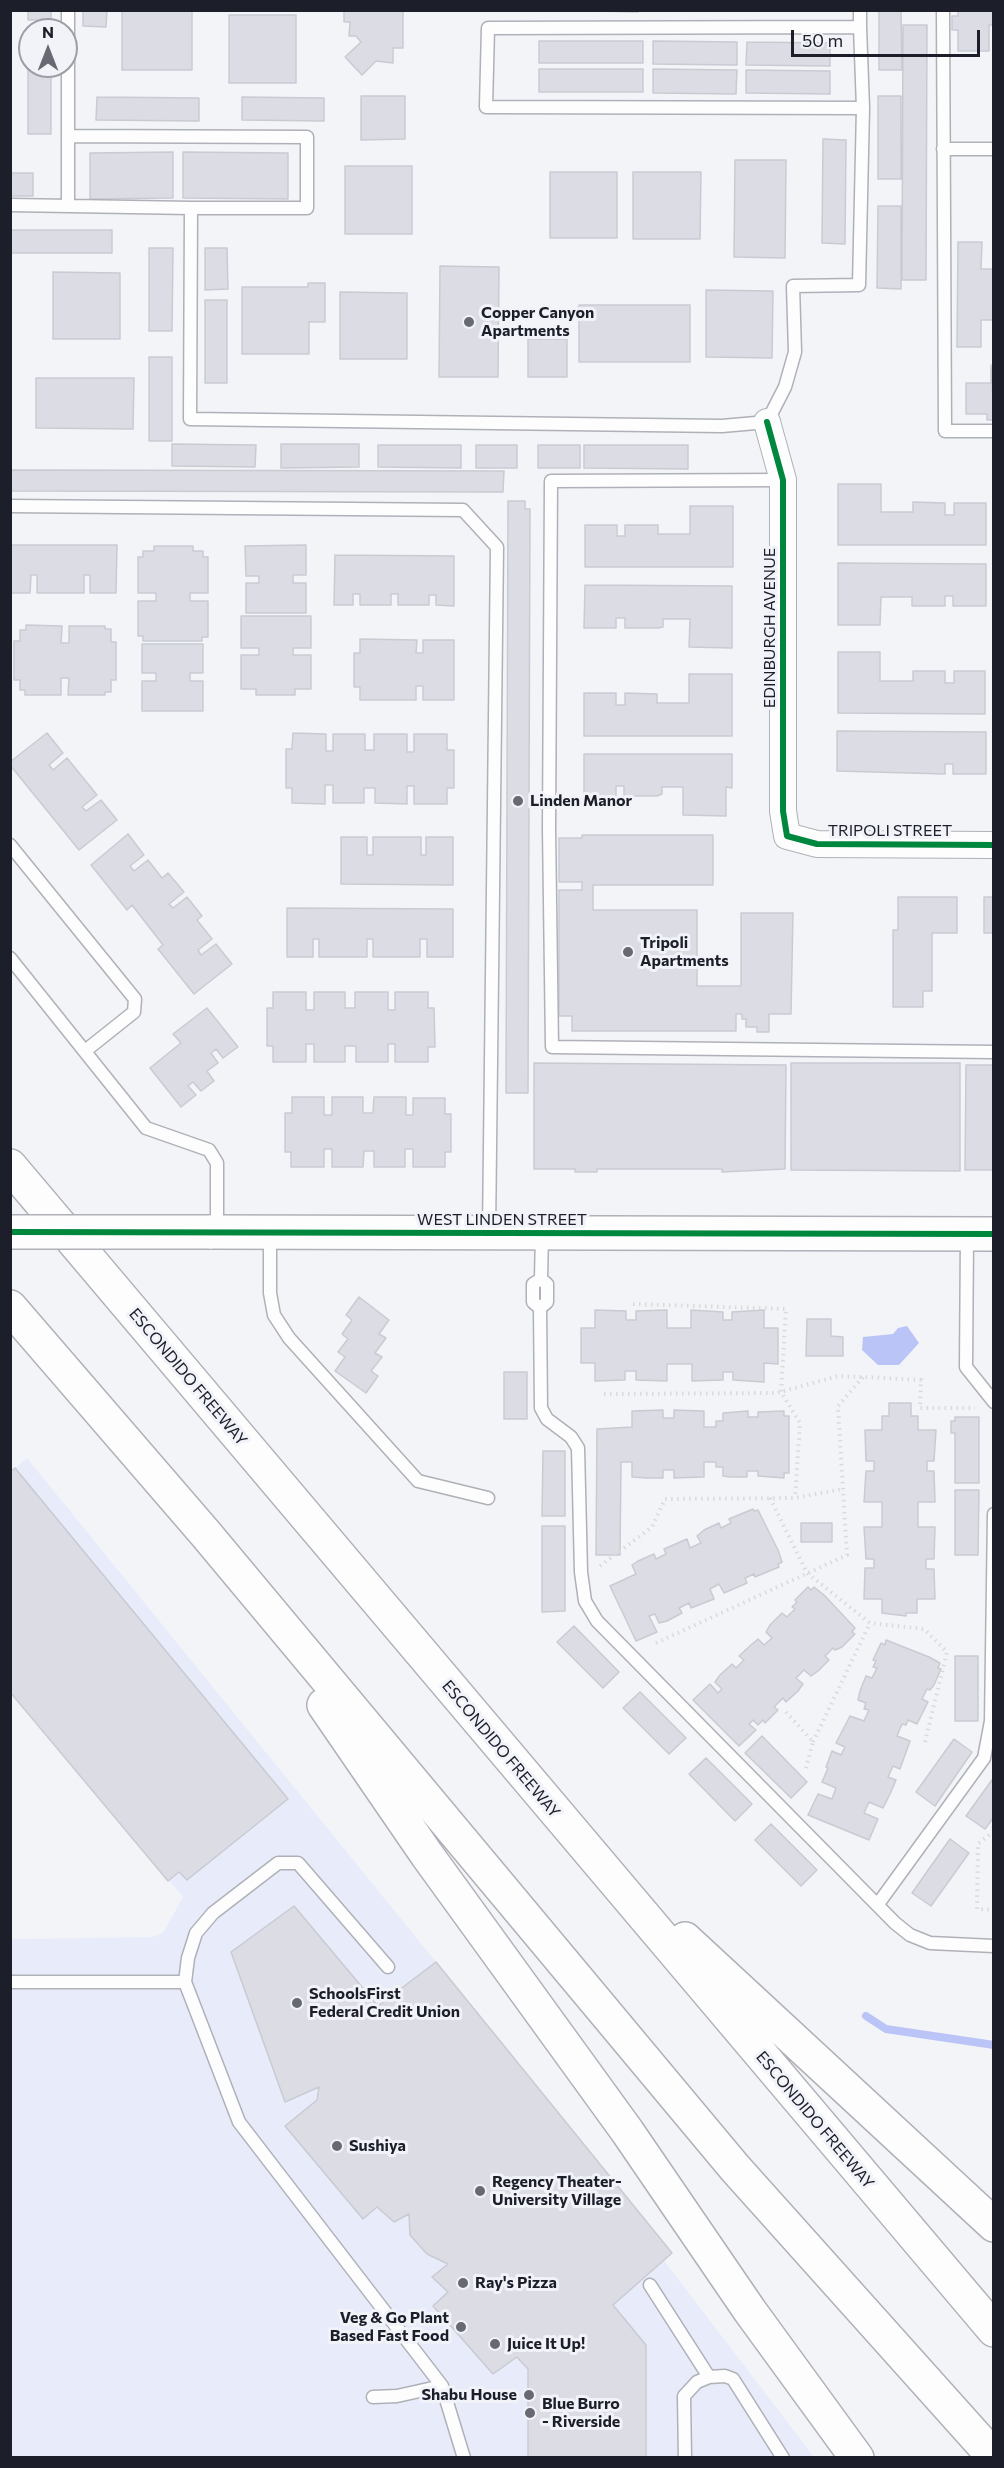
<!DOCTYPE html>
<style>
body{margin:0}
#map{position:relative;width:1004px;height:2468px;overflow:hidden;background:#f3f4f7;font-family:Commissioner,sans-serif}
canvas{display:block}
.frame{position:absolute;inset:0;border:12px solid #1c1f2a;pointer-events:none}
.north{position:absolute;left:18px;top:18px;width:60px;height:60px;box-sizing:border-box;background:#f1f3f9;border:2px solid #9c9ea6;border-radius:50%;rotate:0deg;font-size:16px;font-weight:700;line-height:24px;text-align:center;color:#1c1f2a}
.north::after{content:'';display:block;margin:auto;width:21px;height:27px;background:#676a72;clip-path:polygon(50% 0,100% 100%,50% 72%,0 100%)}
.scale{position:absolute;left:791px;top:30px;width:189px;height:27px;box-sizing:border-box;border:3px solid #1c1f2a;border-top:0;padding-left:8px;font-size:18px;line-height:21px;white-space:nowrap;color:#1c1f2a;-webkit-text-stroke:4px #f1f3f9;paint-order:stroke}
</style>
<div id="map">
<canvas width="1004" height="2468"></canvas>
<div class="frame"></div>
<div class="north">N</div>
<div class="scale">50 m</div>
</div>
<script>
const g = document.querySelector('canvas').getContext('2d');
g.lineJoin = 'round';
function fill(path, color) { g.fillStyle = color; g.fill(path, 'evenodd'); }
const toPath = rows => new Path2D(rows.map(r => 'M' + r).join(''));
function trace(path, color, width, dash) { g.strokeStyle = color; g.lineWidth = width; g.lineCap = dash ? 'butt' : 'round'; g.setLineDash(dash || []); g.stroke(path); }
function label(font, color, halo, rows, align = 'center') {
  g.font = font + ' Commissioner,sans-serif'; g.lineWidth = 6; g.setLineDash([]); g.textBaseline = 'middle'; g.strokeStyle = halo; g.fillStyle = color; for (const [text, x, y, turn = 0] of rows) {
    g.save(); g.translate(x, y); g.rotate((+turn || 0) * Math.PI / 180); g.textAlign = isNaN(turn) ? turn : align; if (halo) g.strokeText(text, 0, 0); g.fillText(text, 0, 0); g.restore();
  }
}
const built = toPath([
 [27,1458,436,1962,814,2457,11,2457,10,1939,152,1937,163,1933,183,1897,11,1692,11,1472]
]);
const water = toPath([
 [907,1326,919,1343,899,1365,878,1365,862,1350,863,1337,893,1334,898,1328]
]);
const stream = toPath([
 [866,2016,886,2029,994,2045]
]);
const building = toPath([
 [28,10,51,10,51,20,28,20,28,10],
 [83,10,107,10,106,27,83,26,83,10],
 [122,10,192,10,192,70,122,70,122,10],
 [344,10,403,10,403,48,393,48,393,63,376,61,362,75,345,57,361,42,356,36,349,36,350,22,344,22,344,10],
 [554,10,638,10,638,12,554,10],
 [879,10,901,10,902,70,879,70,879,10],
 [958,10,994,10,994,25,989,25,989,51,958,51,958,30,952,30,952,16,958,16,958,10],
 [229,15,296,15,296,83,229,83,229,15],
 [903,25,927,25,926,280,902,280,903,25],
 [539,41,643,41,643,63,539,63,539,41],
 [653,41,737,42,737,65,653,64,653,41],
 [747,42,830,43,830,66,746,65,747,42],
 [28,52,30,52,30,66,51,66,51,134,28,134,28,52],
 [539,69,643,69,643,92,539,92,539,69],
 [653,69,737,70,736,94,653,93,653,69],
 [746,70,830,71,830,94,746,93,746,70],
 [361,96,405,96,405,139,361,140,361,96],
 [878,96,901,96,901,179,878,179,878,96],
 [97,97,199,98,199,121,96,120,97,97],
 [242,97,324,98,324,121,242,120,242,97],
 [823,139,846,140,845,244,822,243,823,139],
 [173,152,173,198,90,199,90,153,173,152],
 [183,152,288,153,288,199,183,198,183,152],
 [735,160,786,160,785,258,734,257,735,160],
 [345,166,412,166,412,234,345,234,345,166],
 [550,172,617,172,617,238,550,238,550,172],
 [633,172,701,172,700,239,633,239,633,172],
 [10,173,33,173,33,196,10,196,10,173],
 [878,206,901,206,901,289,877,288,878,206],
 [10,230,112,230,112,253,10,253,10,230],
 [958,242,982,242,981,269,994,269,994,320,981,320,981,347,957,347,958,242],
 [149,248,173,248,172,331,149,331,149,248],
 [205,248,227,248,228,289,205,290,205,248],
 [440,266,499,267,498,377,439,377,440,266],
 [53,272,120,273,120,339,53,339,53,272],
 [308,283,325,283,325,322,309,322,309,354,242,354,242,287,308,287,308,283],
 [706,290,773,291,772,358,706,357,706,290],
 [340,292,407,293,407,359,340,359,340,292],
 [205,300,227,300,227,383,205,383,205,300],
 [579,305,690,305,690,362,579,362,579,305],
 [528,339,567,339,567,377,528,377,528,339],
 [149,357,172,357,172,441,149,441,149,357],
 [991,365,994,420,987,420,987,414,966,414,966,383,991,383,991,365],
 [36,378,134,378,133,429,36,428,36,378],
 [172,444,256,445,255,467,172,466,172,444],
 [281,444,359,444,359,467,281,468,281,444],
 [378,445,461,445,461,468,378,467,378,445],
 [476,445,517,445,517,468,476,468,476,445],
 [538,445,580,445,580,468,538,468,538,445],
 [584,445,688,445,688,469,584,468,584,445],
 [10,470,504,471,503,492,10,491,10,470],
 [838,484,881,484,881,512,913,512,913,502,945,503,945,515,954,515,954,503,986,503,986,545,838,545,838,484],
 [508,501,525,501,525,509,530,509,528,1093,506,1093,508,501],
 [690,506,733,506,733,567,585,567,585,525,617,525,617,536,625,536,625,525,658,525,658,534,690,534,690,506],
 [10,545,117,545,116,593,90,593,90,575,84,575,84,593,37,593,37,575,31,575,30,593,10,593,10,545],
 [306,545,306,575,293,575,293,583,306,583,306,613,246,613,246,583,259,583,259,576,246,576,245,546,306,545],
 [154,546,193,546,193,551,203,551,203,557,208,557,208,593,190,593,190,601,208,601,208,637,202,637,202,641,143,641,143,636,138,636,138,601,156,601,156,593,138,593,138,557,143,557,143,551,154,551,154,546],
 [335,555,454,556,454,606,436,605,436,595,429,595,429,605,398,605,398,594,391,594,391,605,360,605,360,594,353,594,353,605,334,605,335,555],
 [838,563,986,564,986,606,953,606,953,596,945,596,945,606,912,606,912,597,881,597,880,625,838,625,838,563],
 [585,585,732,586,732,648,689,647,690,619,663,619,663,627,658,628,625,628,625,618,616,618,616,628,584,628,585,585],
 [241,616,311,616,311,648,293,648,293,655,311,655,311,689,295,689,295,695,256,695,256,689,241,689,241,655,259,655,259,648,241,648,241,616],
 [26,625,62,626,61,643,69,643,69,626,105,626,105,629,111,629,111,642,116,642,116,680,111,680,111,692,105,692,105,695,68,695,69,678,61,678,61,695,25,695,25,690,20,690,20,680,14,680,14,641,20,641,20,630,26,630,26,625],
 [360,639,417,640,416,653,423,653,423,640,454,640,454,700,423,700,423,686,416,686,416,700,360,700,360,687,354,687,354,653,360,653,360,639],
 [142,644,203,644,203,673,190,673,190,681,203,681,203,711,142,711,142,681,156,681,156,673,142,673,142,644],
 [838,652,880,652,880,681,913,681,913,671,945,671,945,683,954,683,954,671,985,671,985,714,838,713,838,652],
 [689,674,732,674,732,736,584,736,584,693,616,693,616,705,625,705,625,693,657,694,657,703,689,703,689,674],
 [837,731,986,732,986,774,953,774,953,764,945,764,945,774,837,771,837,731],
 [47,733,63,753,49,765,53,770,67,758,97,795,82,807,86,811,101,800,117,820,79,850,10,765,10,762,47,733],
 [293,733,326,734,326,751,333,751,333,734,365,734,365,750,374,750,374,734,407,734,407,752,414,752,414,734,447,734,447,750,454,750,454,788,447,788,447,804,414,804,414,786,407,786,407,804,375,803,375,788,364,788,364,803,333,803,333,785,325,785,325,804,292,803,292,788,286,788,286,749,292,749,293,733],
 [584,754,732,754,732,788,726,787,726,816,683,815,683,787,662,787,662,794,657,796,624,796,624,786,616,786,616,796,584,796,584,754],
 [128,834,144,855,130,866,134,871,148,860,162,878,168,873,184,892,169,904,173,908,187,897,202,916,197,920,212,939,198,950,201,955,216,944,232,964,194,994,158,949,163,945,132,905,127,910,91,865,128,834],
 [582,835,713,835,713,885,593,885,593,910,697,910,697,986,741,986,741,913,793,913,791,1014,769,1014,769,1032,757,1032,757,1027,746,1027,746,1019,742,1019,742,1014,736,1014,736,1031,572,1031,572,1016,559,1016,559,890,582,890,582,882,559,882,559,838,582,838,582,835],
 [341,837,367,837,367,855,373,855,373,837,421,837,421,855,426,855,426,837,453,837,453,885,341,884,341,837],
 [898,897,957,897,957,933,932,933,932,991,923,991,923,1007,893,1007,893,930,898,930,898,897],
 [984,897,994,897,994,933,984,933,984,897],
 [287,908,453,909,453,957,427,957,427,939,420,939,420,957,373,957,373,939,367,939,367,957,319,957,319,939,313,939,313,957,287,957,287,908],
 [273,992,306,992,306,1010,314,1010,314,992,345,992,345,1008,355,1008,355,992,388,992,388,1010,395,1010,395,992,428,992,428,1008,434,1008,435,1047,428,1047,428,1062,395,1062,395,1044,388,1044,388,1062,356,1062,356,1046,345,1046,345,1062,314,1062,314,1044,306,1044,306,1062,273,1062,273,1046,267,1046,267,1008,273,1008,273,992],
 [207,1008,238,1047,223,1058,216,1049,211,1053,218,1063,207,1071,214,1081,201,1091,193,1082,188,1086,196,1095,181,1107,150,1068,181,1043,173,1034,207,1008],
 [534,1063,786,1065,785,1169,722,1172,722,1169,597,1169,597,1172,575,1172,575,1169,534,1169,534,1063],
 [791,1063,960,1063,960,1171,791,1170,791,1063],
 [966,1065,994,1065,994,1170,965,1170,966,1065],
 [292,1097,324,1097,324,1115,332,1115,332,1097,363,1097,363,1113,373,1113,374,1097,406,1097,406,1115,413,1115,413,1098,445,1098,445,1114,451,1114,451,1152,445,1152,445,1167,413,1167,413,1149,405,1149,405,1167,374,1167,374,1151,364,1151,363,1167,332,1167,332,1149,324,1149,324,1167,291,1167,291,1152,285,1152,285,1113,292,1113,292,1097],
 [359,1297,389,1320,379,1334,386,1338,375,1353,382,1357,371,1371,378,1376,366,1393,335,1371,345,1357,338,1352,348,1339,342,1334,352,1320,346,1315,359,1297],
 [595,1310,626,1311,626,1320,636,1320,636,1311,667,1310,667,1328,691,1328,691,1310,723,1312,723,1320,732,1320,732,1312,764,1310,764,1328,778,1328,778,1364,764,1363,764,1382,733,1380,733,1372,723,1372,723,1380,692,1381,692,1364,667,1364,667,1381,636,1380,636,1371,625,1371,625,1380,595,1381,595,1363,581,1363,581,1328,595,1328,595,1310],
 [807,1319,831,1319,831,1336,843,1337,843,1356,806,1356,807,1319],
 [504,1372,527,1372,527,1419,504,1419,504,1372],
 [889,1403,911,1403,911,1416,918,1416,918,1430,936,1430,934,1461,927,1461,927,1471,934,1471,935,1502,918,1502,918,1527,935,1527,934,1559,926,1559,926,1569,934,1569,935,1599,917,1599,917,1613,906,1613,906,1616,882,1613,882,1599,864,1599,865,1568,874,1568,874,1559,866,1559,864,1527,882,1527,882,1502,864,1502,866,1471,874,1471,874,1461,866,1461,865,1430,882,1430,882,1416,889,1416,889,1403],
 [663,1410,663,1418,674,1418,674,1410,704,1411,704,1427,716,1427,716,1421,723,1421,723,1413,748,1411,748,1417,758,1417,758,1412,784,1411,784,1416,789,1416,789,1473,784,1473,784,1478,758,1476,758,1471,747,1471,747,1477,731,1477,723,1476,723,1467,716,1467,716,1462,704,1462,704,1477,674,1478,674,1470,663,1470,663,1478,647,1478,632,1477,632,1462,621,1462,620,1555,596,1555,597,1429,632,1427,632,1411,663,1410],
 [955,1417,979,1417,979,1483,955,1483,955,1433,951,1433,951,1421,955,1421,955,1417],
 [543,1451,565,1451,565,1516,542,1516,543,1451],
 [15,1468,288,1799,187,1880,179,1872,168,1881,10,1692,10,1472,15,1468],
 [955,1490,979,1490,978,1555,955,1555,955,1490],
 [753,1509,754,1511,758,1510,778,1550,782,1562,778,1564,779,1567,755,1577,754,1574,745,1578,747,1583,724,1593,719,1584,710,1589,714,1599,691,1608,689,1603,679,1608,682,1613,667,1621,659,1623,655,1614,649,1616,657,1632,636,1641,610,1586,636,1574,632,1565,638,1561,654,1554,656,1559,666,1554,664,1549,687,1539,690,1548,701,1543,697,1536,704,1530,719,1523,721,1528,731,1523,729,1519,753,1509],
 [801,1523,832,1523,832,1542,801,1542,801,1523],
 [542,1526,565,1526,565,1611,542,1612,542,1526],
 [808,1587,811,1590,814,1587,824,1595,855,1628,852,1632,855,1634,842,1647,835,1650,833,1648,825,1656,829,1660,818,1671,811,1676,804,1670,796,1678,803,1684,798,1691,786,1702,783,1698,774,1707,778,1710,765,1723,763,1720,758,1725,753,1720,749,1724,756,1730,739,1746,693,1700,710,1684,718,1693,722,1689,715,1682,720,1675,732,1664,736,1668,744,1660,739,1656,751,1645,758,1639,764,1645,772,1638,766,1632,770,1625,782,1613,787,1617,795,1609,792,1607,797,1602,795,1600,808,1587],
 [574,1626,619,1672,603,1688,557,1642,574,1626],
 [886,1640,929,1657,940,1663,938,1668,941,1669,934,1685,930,1690,927,1689,922,1699,928,1702,917,1724,908,1720,906,1725,902,1724,897,1736,910,1741,900,1769,893,1766,888,1777,896,1780,890,1794,883,1808,869,1802,864,1813,878,1819,869,1840,808,1815,818,1794,832,1799,836,1788,822,1782,828,1768,826,1767,832,1751,841,1755,845,1747,836,1743,850,1716,864,1721,869,1710,864,1709,866,1703,858,1700,860,1691,866,1676,872,1678,877,1668,873,1667,876,1661,873,1660,881,1643,885,1645,886,1640],
 [955,1656,978,1656,978,1721,955,1721,955,1656],
 [640,1692,686,1738,669,1754,623,1708,640,1692],
 [762,1736,807,1782,791,1798,745,1753,762,1736],
 [954,1739,972,1752,935,1806,916,1792,954,1739],
 [706,1758,752,1804,735,1821,689,1774,706,1758],
 [994,1777,994,1817,985,1829,966,1816,994,1777],
 [771,1824,817,1870,801,1886,755,1840,771,1824],
 [950,1839,969,1853,931,1906,912,1893,950,1839],
 [294,1906,378,2006,436,1962,672,2253,613,2305,646,2345,646,2458,528,2458,528,2369,517,2357,493,2374,433,2306,448,2292,432,2277,448,2264,427,2254,410,2235,409,2214,394,2222,377,2207,363,2219,285,2126,317,2100,319,2087,285,2102,231,1952,294,1906]
]);
const path = toPath([
 [633,1304,786,1309,781,1392,800,1423,795,1498],
 [604,1394,777,1393,838,1376,863,1377,921,1380,920,1408,975,1408],
 [770,1498,807,1573,870,1623,924,1629,947,1652,925,1742],
 [600,1566,652,1527,665,1499,795,1498,843,1489],
 [656,1643,847,1555,838,1406,863,1377],
 [786,1712,813,1742,806,1768],
 [813,1742,870,1623],
 [994,1831,978,1844,977,1909,994,1910]
]);
const lane = toPath([
 [943,10,945,431,994,431],
 [860,27,863,108],
 [68,136,307,137,307,208,191,208],
 [943,149,994,149],
 [10,205,191,208,190,419,722,426,767,422,785,387,795,352,793,286,859,285,863,108,486,107,488,28,860,27,860,10],
 [68,205,68,10],
 [783,480,551,481,549,828,552,1047,994,1052],
 [10,506,463,510,497,547,489,1232],
 [10,845,135,999,134,1012,85,1051],
 [10,958,146,1128,209,1150,217,1163,217,1231],
 [542,1233,541,1279,547,1284,547,1302,540,1308,541,1408,547,1419,571,1437,578,1448,581,1572,585,1601,597,1621,895,1923,910,1935,930,1943,994,1946],
 [270,1234,270,1293,274,1315,289,1338,418,1481,488,1498],
 [967,1236,966,1367,994,1402],
 [540,1308,533,1302,533,1284,541,1279],
 [878,1904,984,1758,991,1721,994,1514],
 [10,1982,185,1982,239,2122,442,2386,464,2458],
 [185,1982,188,1958,196,1933,213,1913,278,1863,298,1863,388,1967],
 [650,2285,709,2377],
 [373,2397,397,2396,442,2386],
 [685,2458,684,2396,697,2382,709,2377,725,2376,733,2379,783,2458]
]);
const street = toPath([
 [767,422,783,480,783,811,787,836,817,844,994,845]
]);
const secondary = toPath([
 [209,1232,994,1234]
]);
const highway = toPath([
 [10,1166,994,2330],
 [10,1307,205,1533,735,2168,994,2457],
 [324,1705,427,1855,627,2131,750,2311,857,2458],
 [685,1939,994,2225]
]);
const secondaryBridge = toPath([
 [10,1232,209,1232]
]);
const cycleway = toPath([
 [767,422,783,480,783,811,787,836,817,844,994,845],
 [10,1232,994,1234]
]);
const markers = [
 [469,322,6,"#676a72"],
 [518,801,6,"#676a72"],
 [628,952,6,"#676a72"],
 [297,2003,6,"#676a72"],
 [337,2146,6,"#676a72"],
 [480,2191,6,"#676a72"],
 [463,2283,6,"#676a72"],
 [461,2327,6,"#676a72"],
 [495,2344,6,"#676a72"],
 [529,2395,6,"#676a72"],
 [530,2413,6,"#676a72"]
];
const poiNames = [
 ["Copper Canyon",481,313],
 ["Apartments",481,331],
 ["Linden Manor",530,801],
 ["Tripoli",640,943],
 ["Apartments",640,961],
 ["SchoolsFirst",309,1994],
 ["Federal Credit Union",309,2012],
 ["Sushiya",349,2146],
 ["Regency Theater-",492,2182],
 ["University Village",492,2200],
 ["Ray's Pizza",475,2283],
 ["Veg & Go Plant",449,2318,"right"],
 ["Based Fast Food",449,2336,"right"],
 ["Juice It Up!",507,2344],
 ["Shabu House",517,2395,"right"],
 ["Blue Burro",542,2404],
 ["- Riverside",542,2422]
];
const streetNames = [
 ["EDINBURGH AVENUE",770,628,-90],
 ["TRIPOLI STREET",890,831],
 ["WEST LINDEN STREET",502,1220],
 ["ESCONDIDO FREEWAY",188,1377,50],
 ["ESCONDIDO FREEWAY",501,1749,50],
 ["ESCONDIDO FREEWAY",815,2120,50]
];
fill(built, '#e8ecfa');
fill(water, '#bac4f6');
trace(stream, '#bac4f6', 8);
fill(building, '#dbdce4');
trace(building, '#c9cbd3', 1.5);
trace(lane, '#afb1b8', 15);
trace(street, '#afb1b8', 28);
trace(secondary, '#afb1b8', 36);
trace(highway, '#afb1b8', 36);
trace(path, '#dadadb', 4, [1.5, 4.5]);
trace(lane, '#fdfdfe', 12);
trace(street, '#fdfdfe', 26);
trace(secondary, '#fdfdfe', 33);
trace(highway, '#fdfdfe', 33);
trace(secondaryBridge, '#afb1b8', 36, []);
trace(secondaryBridge, '#fdfdfe', 33);
trace(cycleway, '#00873e', 6);
for (const [x, y, r, color] of markers) { const dot = new Path2D(); dot.arc(x, y, r, 0, 2 * Math.PI); g.fillStyle = color; g.fill(dot); trace(dot, '#f1f3f9', 2); }
label('bold 16px', '#1c1f2a', '#f1f3f9', poiNames, 'left');
label('16px', '#1c1f2a', '#f1f3f9', streetNames);
</script>
